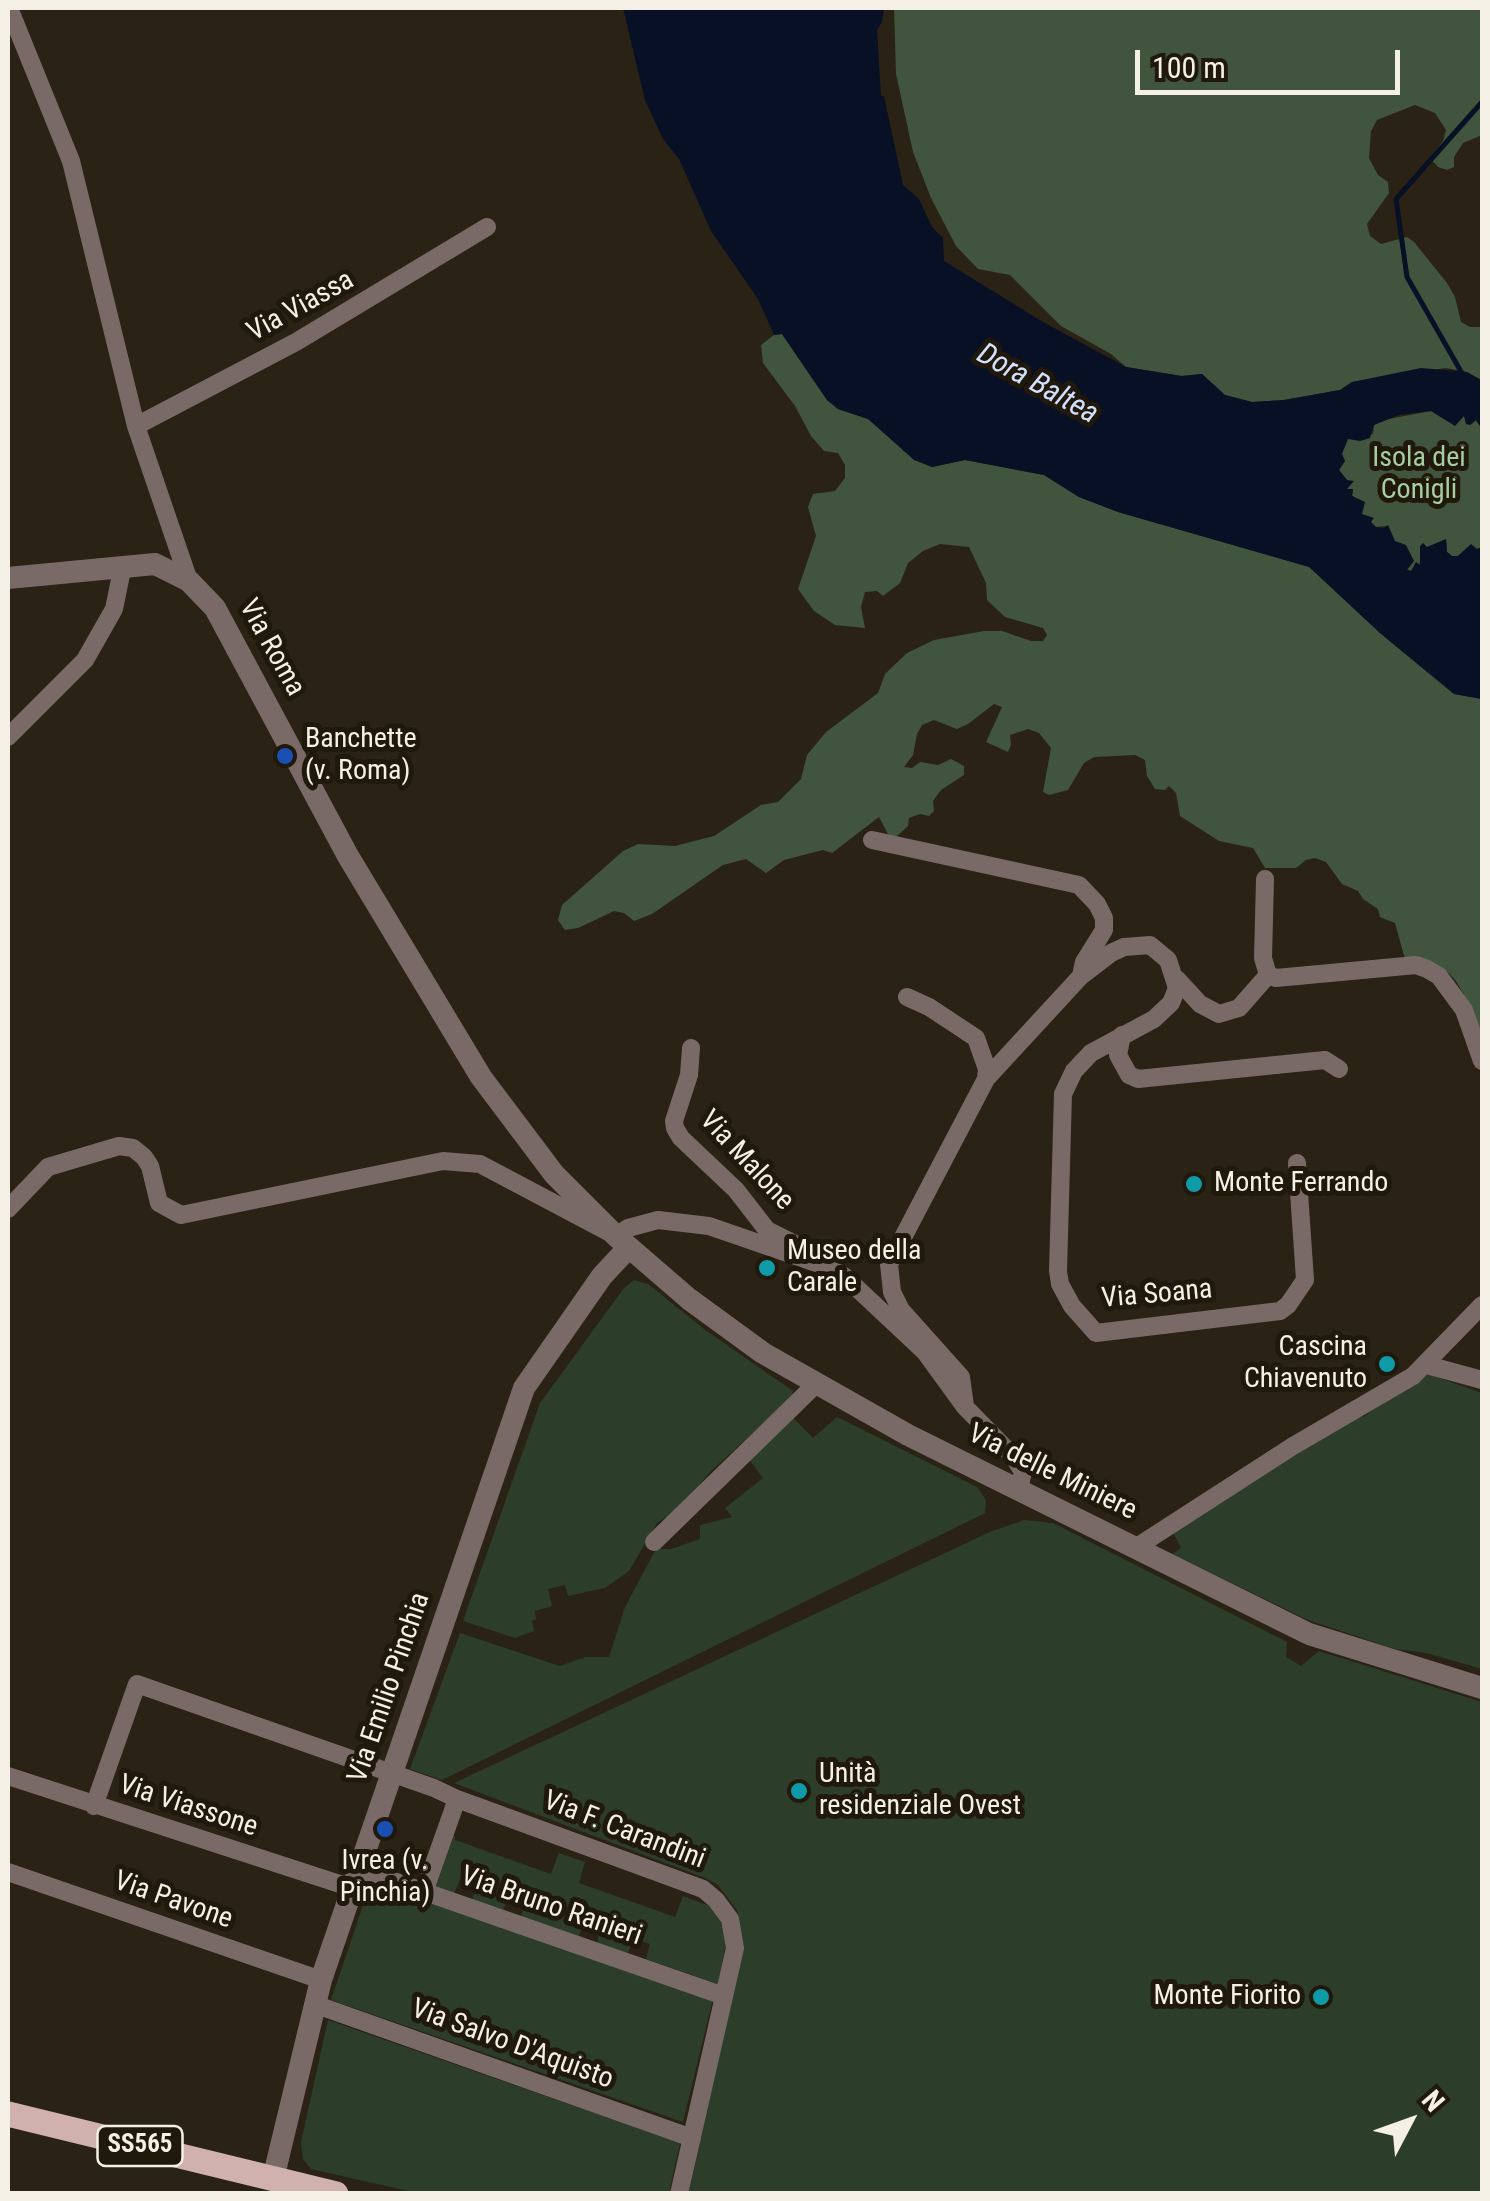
<!DOCTYPE html>
<meta charset="utf-8">
<style>
body{margin:0}
#map{position:relative;width:1490px;height:2201px;overflow:hidden;background:#2a2214;font-family:"Roboto Condensed",sans-serif}
canvas{display:block}
.frame{position:absolute;inset:0;border:10px solid #f5f0e6;pointer-events:none}
.north{position:absolute;left:1360px;top:2071px;width:100px;height:100px;-webkit-text-stroke:8px #20180b;paint-order:stroke;rotate:49deg;font-size:28px;font-weight:700;line-height:40px;text-align:center;color:#f5f0e6}
.north::after{content:'';display:block;margin:auto;width:35px;height:45px;background:#f5f0e6;clip-path:polygon(50% 0,100% 100%,50% 72%,0 100%)}
.scale{position:absolute;left:1135px;top:50px;width:265px;height:45px;box-sizing:border-box;border:5px solid #f5f0e6;border-top:0;padding-left:12px;font-size:30px;line-height:35px;white-space:nowrap;color:#f5f0e6;-webkit-text-stroke:8px #20180b;paint-order:stroke}
</style>
<div id="map">
<canvas width="1490" height="2201"></canvas>
<div class="frame"></div>
<div class="north">N</div>
<div class="scale">100 m</div>
</div>
<script>
const g = document.querySelector('canvas').getContext('2d');
g.lineJoin = 'round';
function fill(path, color) { g.fillStyle = color; g.fill(path, 'evenodd'); }
const toPath = rows => new Path2D(rows.map(r => 'M' + r).join(''));
function trace(path, color, width, dash) { g.strokeStyle = color; g.lineWidth = width; g.lineCap = dash ? 'butt' : 'round'; g.setLineDash(dash || []); g.stroke(path); }
function label(font, color, halo, rows, align = 'center') {
  g.font = font + ' "Roboto Condensed",sans-serif'; g.lineWidth = 10; g.setLineDash([]); g.textBaseline = 'middle'; g.strokeStyle = halo; g.fillStyle = color; for (const [text, x, y, turn = 0] of rows) {
    g.save(); g.translate(x, y); g.rotate((+turn || 0) * Math.PI / 180); g.textAlign = isNaN(turn) ? turn : align; if (halo) g.strokeText(text, 0, 0); g.fillText(text, 0, 0); g.restore();
  }
}
const green = toPath([
 [634,1280,648,1284,704,1329,793,1391,791,1398,710,1472,680,1509,657,1523,629,1571,605,1588,568,1596,565,1585,548,1589,552,1606,535,1611,536,1619,532,1621,534,1631,515,1638,463,1621,540,1403,624,1288],
 [1425,1373,1482,1393,1482,1669,1426,1653,1395,1649,1308,1620,1172,1554,1181,1548,1173,1532,1359,1411,1363,1417],
 [837,1417,977,1487,986,1500,985,1513,442,1780,410,1769,460,1633,560,1666,585,1657,609,1657,625,1607,656,1549,671,1549,700,1539,700,1525,732,1517,725,1508,763,1478,749,1459,793,1418,813,1438],
 [1024,1520,1053,1523,1287,1642,1286,1657,1301,1666,1319,1651,1482,1702,1482,2193,689,2193,743,1947,737,1910,717,1884,705,1878,454,1783,990,1532],
 [450,1835,455,1836,455,1840,551,1874,559,1853,585,1862,579,1883,675,1917,683,1896,710,1906,723,1926,726,1943,718,1984,646,1959,650,1944,633,1938,628,1953,597,1943,601,1927,584,1922,579,1936,521,1917,526,1901,509,1896,503,1910,472,1900,477,1884,460,1879,454,1894,433,1886],
 [371,1882,713,1999,683,2122,331,2000],
 [328,2020,680,2143,669,2193,417,2193,311,2169,303,2159,301,2142]
]);
const forest = toPath([
 [894,8,1482,8,1482,135,1463,143,1454,157,1454,167,1447,170,1438,167,1430,158,1443,141,1446,130,1435,113,1415,105,1377,120,1371,131,1369,158,1378,175,1388,182,1389,193,1367,224,1370,236,1381,244,1407,237,1414,242,1447,283,1455,297,1461,322,1470,327,1482,327,1482,380,1467,372,1446,368,1352,382,1340,390,1284,400,1252,402,1225,395,1202,374,1182,376,1126,367,1111,354,1061,326,1010,275,978,269,956,246,931,198,913,152,896,74],
 [782,334,827,400,838,409,868,419,932,467,965,460,1044,475,1079,497,1118,512,1310,567,1380,633,1454,694,1482,699,1482,1039,1471,1007,1456,981,1448,972,1428,962,1405,959,1395,923,1380,917,1378,909,1363,899,1358,891,1342,884,1326,862,1315,858,1306,860,1296,868,1265,868,1253,848,1219,841,1180,816,1176,793,1169,786,1165,790,1155,789,1147,776,1145,760,1135,755,1094,757,1084,763,1068,790,1049,795,1043,792,1051,748,1039,733,1028,729,1010,735,1011,745,1008,752,986,742,1002,707,994,704,968,724,957,729,934,720,922,725,917,734,913,755,904,767,912,768,920,762,938,765,951,759,964,766,964,775,941,790,933,801,934,811,929,816,920,814,909,818,908,826,897,836,890,838,879,817,832,853,823,850,784,860,766,873,746,859,723,865,652,914,634,921,624,913,614,911,578,928,565,930,558,920,562,905,623,851,638,844,675,846,714,836,761,805,778,802,801,779,807,755,826,732,878,693,885,674,907,653,934,640,984,631,1002,631,1031,641,1043,641,1047,635,1043,628,1005,617,987,600,986,583,969,547,940,544,923,551,908,563,900,583,883,596,877,591,865,592,861,607,865,628,835,625,814,611,798,589,816,536,808,507,813,494,835,491,845,478,845,465,838,453,824,451,811,436,795,406,763,363,761,345,774,335],
 [1431,411,1455,425,1464,415,1470,425,1476,420,1482,429,1482,426,1482,547,1477,549,1471,545,1458,556,1452,556,1447,552,1446,539,1422,551,1419,566,1411,571,1406,569,1387,526,1376,527,1362,514,1358,501,1352,495,1353,490,1346,489,1347,480,1339,470,1345,461,1341,454,1348,438,1366,438,1366,435,1373,434,1374,425,1383,420]
]);
const water = toPath([
 [623,8,884,8,882,22,877,30,881,96,884,96,903,185,919,199,932,227,943,238,944,261,1043,322,1126,367,1181,376,1202,374,1225,395,1252,402,1284,400,1340,390,1352,382,1421,368,1467,372,1482,381,1482,429,1476,420,1470,425,1466,424,1464,416,1455,426,1431,411,1399,415,1374,425,1370,438,1360,441,1348,439,1342,454,1345,461,1339,470,1347,480,1354,481,1347,489,1353,489,1352,496,1365,502,1362,514,1374,518,1371,522,1376,527,1384,528,1388,525,1395,541,1406,545,1414,561,1407,570,1411,571,1416,562,1420,565,1420,546,1423,543,1427,547,1446,539,1447,552,1452,556,1458,556,1471,544,1477,549,1482,547,1482,699,1454,694,1380,633,1309,567,1118,512,1079,497,1044,475,965,460,932,467,914,460,868,419,838,409,827,400,782,334,774,335,758,299,711,231,679,159,663,139,645,100]
]);
const stream = toPath([
 [1463,375,1407,277,1396,199,1482,102]
]);
const minor = toPath([
 [9,8,71,161,136,426,189,581],
 [136,426,296,342,487,227],
 [8,737,85,660,114,609,123,565],
 [872,840,1079,885,1097,904,1104,918,1104,930,1084,962,1081,976],
 [1265,879,1263,958,1268,975,1276,978,1416,965,1427,969,1439,976,1464,1010,1482,1061],
 [1177,979,1200,1004,1219,1014,1239,1008,1268,975],
 [907,997,929,1007,976,1038,987,1069,986,1079,889,1264,892,1292,901,1310,961,1377,965,1406],
 [1122,1035,1118,1055,1129,1075,1138,1079,1325,1060,1339,1069],
 [691,1048,689,1075,674,1121,675,1128,681,1138,736,1190,767,1230,807,1250],
 [986,1079,1081,976,1111,953,1124,947,1150,945,1168,960,1177,988,1171,1003,1154,1019,1091,1053,1074,1071,1063,1094,1058,1271,1060,1284,1072,1306,1096,1333,1280,1311,1288,1305,1305,1280,1297,1163],
 [8,1209,48,1167,119,1146,133,1148,144,1157,150,1166,159,1203,181,1215,443,1161,480,1164,616,1236,628,1228,658,1220,709,1226,822,1265,844,1276,925,1352,965,1407,1014,1457,1023,1472,1019,1489],
 [1427,1365,1482,1380],
 [654,1542,815,1385],
 [1135,1548,1293,1446,1413,1376,1482,1305],
 [8,1776,352,1888],
 [94,1806,137,1684,434,1788,457,1799,703,1889,716,1900,730,1919,735,1948,679,2194],
 [359,1869,724,1996],
 [8,1872,321,1980],
 [424,1892,457,1799],
 [314,2004,692,2138]
]);
const tertiary = toPath([
 [8,578,155,564,189,581,215,608,348,856,481,1077,554,1174,616,1236,689,1299,763,1353,908,1435,1309,1634,1482,1688],
 [273,2179,321,1980,524,1388,602,1276,629,1247]
]);
const primary = toPath([
 [8,2114,336,2194]
]);
const markers = [
 [285,756,10,"#1a4fb4"],
 [1194,1184,10,"#0f9aa8"],
 [767,1268,10,"#0f9aa8"],
 [1387,1364,10,"#0f9aa8"],
 [799,1791,10,"#0f9aa8"],
 [385,1829,10,"#1a4fb4"],
 [1321,1997,10,"#0f9aa8"]
];
const shields = [
 [140,2146,85]
];
const shieldNames = [
 ["SS565",140,2146]
];
const streetNames = [
 ["Via Viassa",301,307,-29],
 ["Via Roma",271,648,61],
 ["Via Malone",746,1161,47],
 ["Via Soana",1157,1295,-5],
 ["Via delle Miniere",1052,1473,26],
 ["Via Emilio Pinchia",390,1688,-71],
 ["Via Viassone",188,1807,18],
 ["Via F. Carandini",624,1831,21],
 ["Via Pavone",173,1901,19],
 ["Via Bruno Ranieri",551,1907,19],
 ["Via Salvo D'Aquisto",512,2045,20]
];
const parkNames = [
 ["Isola dei",1419,459],
 ["Conigli",1419,491]
];
const poiNames = [
 ["Banchette",305,740],
 ["(v. Roma)",305,772],
 ["Monte Ferrando",1214,1184],
 ["Museo della",787,1252],
 ["Carale",787,1284],
 ["Cascina",1367,1348,"right"],
 ["Chiavenuto",1367,1380,"right"],
 ["Unità",819,1775],
 ["residenziale Ovest",819,1807],
 ["Ivrea (v.",385,1862,"center"],
 ["Pinchia)",385,1894,"center"],
 ["Monte Fiorito",1301,1997,"right"]
];
const waterNames = [
 ["Dora Baltea",1037,385,29]
];
fill(green, '#2c3e2a');
fill(forest, '#41553e');
fill(water, '#071025');
trace(stream, '#071025', 5);
trace(minor, '#796a68', 18);
trace(tertiary, '#796a68', 22);
trace(primary, '#d1b1ad', 25);
for (const [x, y, r, color] of markers) { const dot = new Path2D(); dot.arc(x, y, r, 0, 2 * Math.PI); g.fillStyle = color; g.fill(dot); trace(dot, '#20180b', 4); }
for (const [x, y, w] of shields) { const box = new Path2D(); box.roundRect(x - w / 2, y - 20, w, 40, 8); g.fillStyle = '#20180b'; g.fill(box); trace(box, '#f5f0e6', 2.5); }
label('bold 25px', '#f5f0e6', null, shieldNames);
label('28px', '#f5f0e6', '#20180b', streetNames);
label('28px', '#a6cea2', '#20180b', parkNames);
label('28px', '#f5f0e6', '#20180b', poiNames, 'left');
label('italic 30px', '#d2e1ff', '#20180b', waterNames);
</script>
